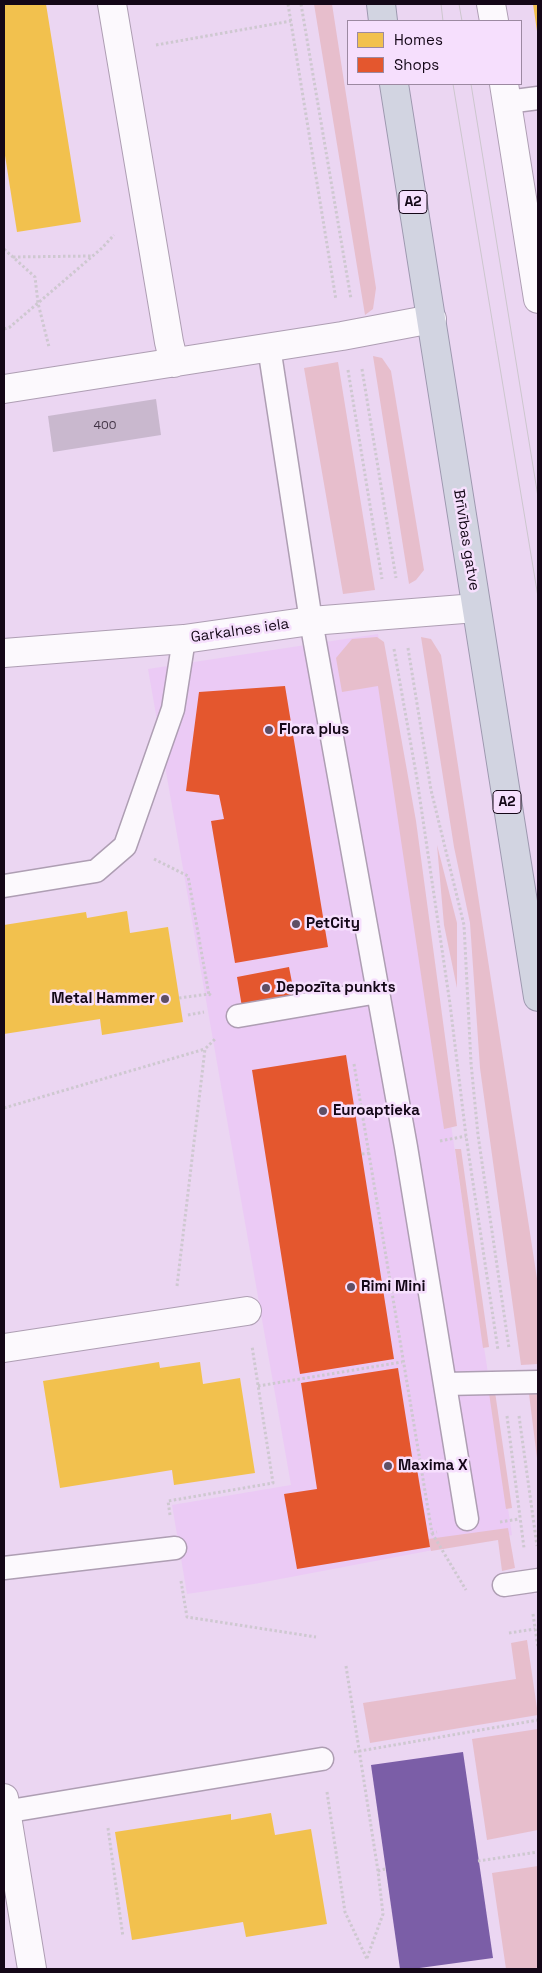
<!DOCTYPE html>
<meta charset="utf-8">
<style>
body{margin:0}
#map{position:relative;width:542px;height:1973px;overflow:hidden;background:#ebd6f2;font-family:"Space Grotesk",sans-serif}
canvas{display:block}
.frame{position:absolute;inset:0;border:5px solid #140717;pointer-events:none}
.legend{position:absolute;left:347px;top:20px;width:175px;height:65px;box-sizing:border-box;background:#f6dffd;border:1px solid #9c89a1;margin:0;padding:6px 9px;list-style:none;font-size:15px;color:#140717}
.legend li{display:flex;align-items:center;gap:10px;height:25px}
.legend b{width:25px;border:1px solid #9c89a1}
</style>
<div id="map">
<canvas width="542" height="1973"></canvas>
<div class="frame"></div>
<ul class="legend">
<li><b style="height:14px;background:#f2c14e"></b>Homes</li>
<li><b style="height:14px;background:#e4572e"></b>Shops</li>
</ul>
</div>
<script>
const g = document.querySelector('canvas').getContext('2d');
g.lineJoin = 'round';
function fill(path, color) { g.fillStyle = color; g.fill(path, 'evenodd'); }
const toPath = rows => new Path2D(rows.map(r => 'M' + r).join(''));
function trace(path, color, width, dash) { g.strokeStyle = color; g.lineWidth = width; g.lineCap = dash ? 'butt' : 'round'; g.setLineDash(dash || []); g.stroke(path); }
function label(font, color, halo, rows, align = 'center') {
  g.font = font + ' "Space Grotesk",sans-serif'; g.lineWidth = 5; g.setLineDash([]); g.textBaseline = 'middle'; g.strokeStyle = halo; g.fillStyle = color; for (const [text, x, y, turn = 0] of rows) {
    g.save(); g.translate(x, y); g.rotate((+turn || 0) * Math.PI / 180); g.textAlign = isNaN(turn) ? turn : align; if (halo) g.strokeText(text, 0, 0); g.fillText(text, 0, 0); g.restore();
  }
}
const built = toPath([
 [378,634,512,1535,254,1584,187,1594,172,1505,291,1485,148,669]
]);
const green = toPath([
 [314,4,332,4,376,288,373,309,365,315],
 [373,356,382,358,391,371,424,570,416,580,409,584],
 [338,362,375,590,343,594,304,368],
 [377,637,384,642,416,821,457,1126,444,1129,378,686,342,692,336,658,352,639],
 [421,637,431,639,441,655,538,1285,538,1364,521,1365,480,1068,470,923,454,847],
 [437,845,457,923,457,988,444,925],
 [455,1149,461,1149,489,1347,483,1348],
 [495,1392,512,1508,506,1509,489,1393],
 [529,1394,538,1394,538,1466],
 [508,1528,515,1568,502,1571,498,1540,431,1551,428,1539],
 [527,1640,538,1715,370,1743,363,1703,516,1679,511,1643],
 [538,1729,538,1830,487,1840,472,1739],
 [538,1866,538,1969,506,1969,492,1873]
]);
const homes = toPath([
 [4,4,46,4,81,222,17,232,4,149],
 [533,4,538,4,538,31,537,31],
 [127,911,130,933,168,927,183,1022,102,1035,100,1019,4,1034,4,925,86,912,87,918],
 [159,1362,160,1368,200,1362,203,1384,240,1378,255,1473,174,1485,172,1470,60,1488,43,1381],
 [271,1813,275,1835,311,1829,327,1924,246,1937,243,1922,132,1940,115,1832,231,1814,231,1820]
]);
const shops = toPath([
 [285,686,328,947,235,963,211,821,224,819,219,795,186,791,199,692],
 [289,967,295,998,242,1007,237,977],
 [346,1055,394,1359,300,1374,252,1070],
 [398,1368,414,1469,417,1469,430,1547,297,1569,284,1494,317,1489,301,1383]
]);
const offices = toPath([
 [463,1752,493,1958,412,1969,400,1969,371,1765]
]);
const building = toPath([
 [156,399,161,435,53,452,48,416]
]);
const path = toPath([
 [288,4,336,300],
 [301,4,351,299],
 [156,45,291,21],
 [4,249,35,277,38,303,49,347],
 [13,257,91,256],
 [4,329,10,327,38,303,102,248,114,235],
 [362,369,396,578],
 [348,370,382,579],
 [408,648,431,790,464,925,471,1063,478,1135,509,1348],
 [394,649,417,779,450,1004,466,1136,498,1350],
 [154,859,188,876,209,995],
 [179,998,209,994,212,996],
 [188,1015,204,1012],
 [354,1064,432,1533,437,1532],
 [4,1108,205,1049],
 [440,1141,466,1136],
 [362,1154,370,1153],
 [177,1286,205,1049,216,1038],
 [258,1386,402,1362],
 [507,1416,524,1548],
 [519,1416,537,1546],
 [170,1515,168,1501,273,1483,252,1346],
 [500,1522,519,1519],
 [432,1533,466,1590],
 [181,1581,187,1617,316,1637],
 [533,1614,538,1648],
 [509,1633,535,1629],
 [346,1666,378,1871],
 [354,1752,538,1720],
 [327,1792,345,1912,367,1959],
 [108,1828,123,1937],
 [478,1861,538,1852],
 [367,1958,383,1914,378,1871,385,1869]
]);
const lane = toPath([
 [507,102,538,98],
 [269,347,311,621,406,1147,467,1519],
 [4,886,96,871,125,846,173,709,184,639],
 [238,1016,378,992],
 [445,1384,538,1382],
 [4,1568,175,1548],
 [504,1585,538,1580],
 [4,1812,322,1759]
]);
const street = toPath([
 [112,4,169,342,174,363],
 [491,4,494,21],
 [504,84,538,299],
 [4,389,342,336,432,319],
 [4,653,184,639,311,621,476,608],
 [4,1348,247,1311],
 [4,1798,32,1969]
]);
const highway = toPath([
 [381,4,383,21],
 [394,84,538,997]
]);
const tram = toPath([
 [441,4,443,21],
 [459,4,462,21],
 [453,84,538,597],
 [471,84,538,497]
]);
const markers = [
 [269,730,5,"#5f4f64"],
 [296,924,5,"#5f4f64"],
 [266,988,5,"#5f4f64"],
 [165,999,5,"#5f4f64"],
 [323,1111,5,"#5f4f64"],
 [351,1287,5,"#5f4f64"],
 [388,1466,5,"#5f4f64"]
];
const numberNames = [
 ["400",105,426]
];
const shields = [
 [413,202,28],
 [507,802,28]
];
const shieldNames = [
 ["A2",413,202],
 ["A2",507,802]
];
const streetNames = [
 ["Brīvības gatve",466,540,81],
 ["Garkalnes iela",240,631,-8]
];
const poiNames = [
 ["Flora plus",279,730],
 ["PetCity",306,924],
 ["Depozīta punkts",276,988],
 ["Metal Hammer",155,999,"right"],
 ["Euroaptieka",333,1111],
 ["Rimi Mini",361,1287],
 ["Maxima X",398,1466]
];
fill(built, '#ebcaf5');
fill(green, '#e7becc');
fill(homes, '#f2c14e');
fill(shops, '#e4572e');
fill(offices, '#7b5ea7');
fill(building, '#c9b8ce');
trace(lane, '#ae9eb3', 25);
trace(street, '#ae9eb3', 30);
trace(highway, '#9d98af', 30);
trace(path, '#cec8d0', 3, [2.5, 2.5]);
trace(lane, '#fcf9fd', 22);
trace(street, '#fcf9fd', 28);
trace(highway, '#d2d4e1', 28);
trace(tram, '#ccc6cd', 1);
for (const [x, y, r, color] of markers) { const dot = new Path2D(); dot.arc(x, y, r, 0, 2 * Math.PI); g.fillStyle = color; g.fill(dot); trace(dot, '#f6dffd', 2); }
label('12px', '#413345', null, numberNames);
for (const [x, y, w] of shields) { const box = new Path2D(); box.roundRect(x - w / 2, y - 11.5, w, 23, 4); g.fillStyle = '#f6dffd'; g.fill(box); trace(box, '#140717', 1); }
label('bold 14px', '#140717', null, shieldNames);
label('15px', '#140717', '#f6dffd', streetNames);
label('bold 15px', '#140717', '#f6dffd', poiNames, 'left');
</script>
